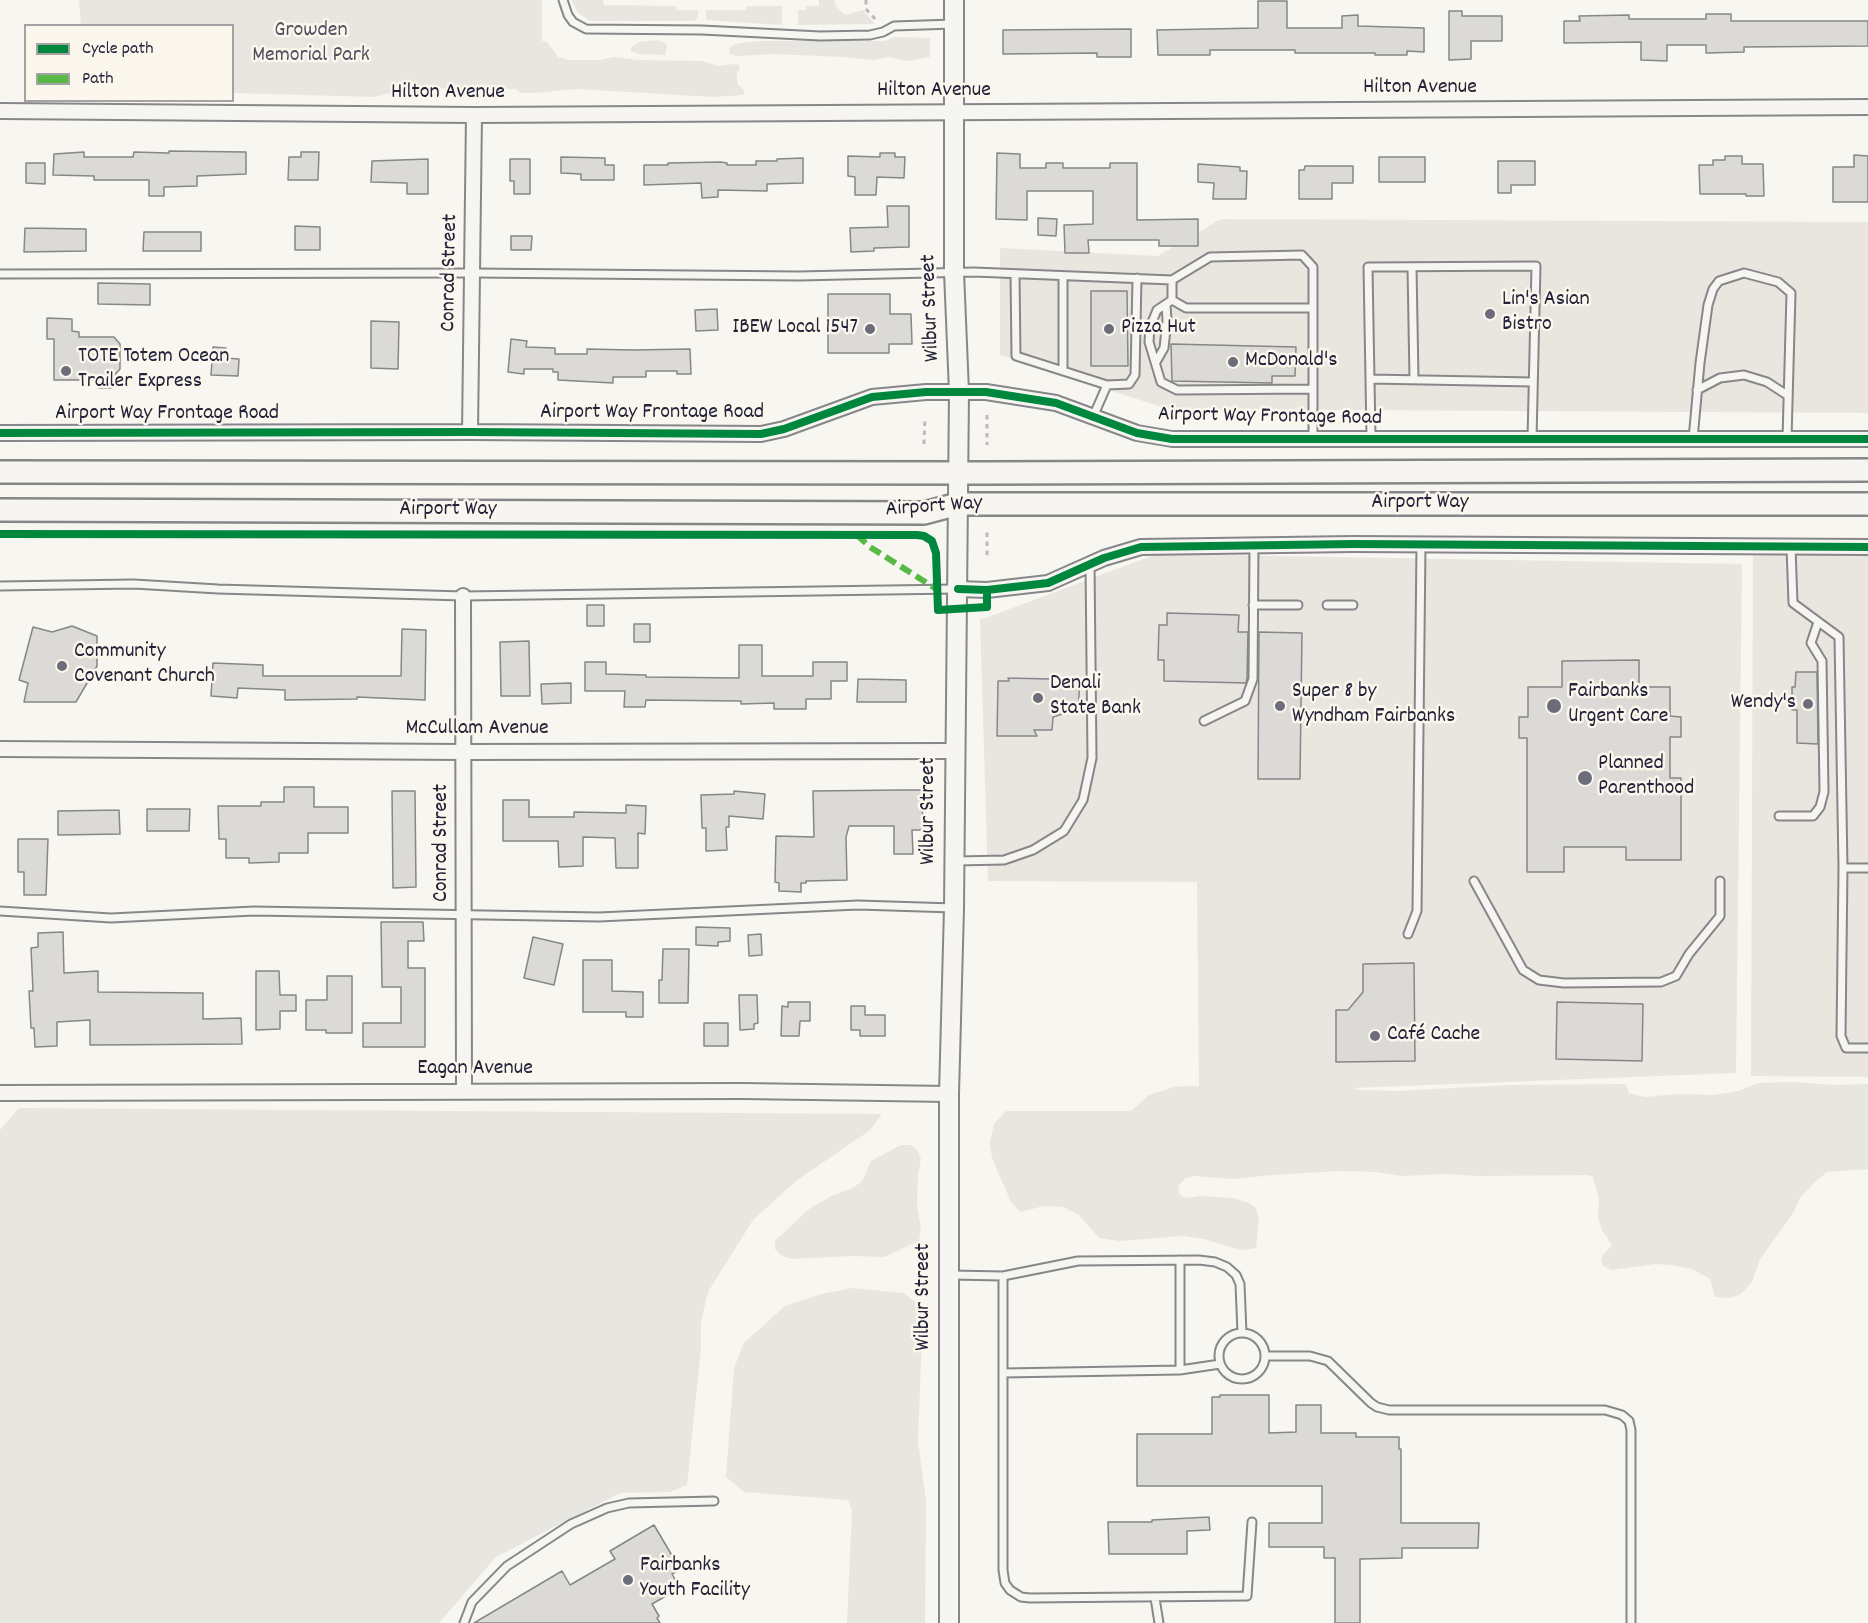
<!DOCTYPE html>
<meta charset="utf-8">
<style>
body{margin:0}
#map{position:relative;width:1868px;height:1623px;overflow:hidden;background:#f8f6f0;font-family:Dekko,sans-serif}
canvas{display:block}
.legend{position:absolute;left:24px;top:24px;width:210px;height:78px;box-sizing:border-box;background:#fbf7ec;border:2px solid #a4a2a5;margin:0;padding:8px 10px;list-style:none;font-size:18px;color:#22223b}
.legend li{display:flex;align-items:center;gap:12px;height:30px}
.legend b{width:30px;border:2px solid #a4a2a5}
</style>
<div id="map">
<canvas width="1868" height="1623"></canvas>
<ul class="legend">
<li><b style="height:8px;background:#00873e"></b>Cycle path</li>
<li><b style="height:8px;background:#58b947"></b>Path</li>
</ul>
</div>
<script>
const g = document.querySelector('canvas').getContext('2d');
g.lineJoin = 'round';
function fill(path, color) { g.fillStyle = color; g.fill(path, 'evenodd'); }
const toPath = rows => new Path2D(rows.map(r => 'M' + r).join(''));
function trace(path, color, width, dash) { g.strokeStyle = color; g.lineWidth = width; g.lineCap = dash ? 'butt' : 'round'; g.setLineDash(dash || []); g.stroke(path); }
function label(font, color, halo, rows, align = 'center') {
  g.font = font + ' Dekko,sans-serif'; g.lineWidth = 5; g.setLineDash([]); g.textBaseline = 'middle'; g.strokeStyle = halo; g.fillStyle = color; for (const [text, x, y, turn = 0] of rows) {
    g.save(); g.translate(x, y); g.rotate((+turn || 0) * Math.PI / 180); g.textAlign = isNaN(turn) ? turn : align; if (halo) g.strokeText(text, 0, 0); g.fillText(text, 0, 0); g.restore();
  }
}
const built = toPath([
 [1221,219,1868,222,1868,413,1168,409,1000,355,1000,248,1158,256],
 [1753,550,1868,550,1868,1077,1751,1076],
 [1157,554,1742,564,1736,1073,1199,1094,1197,882,988,881,980,620]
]);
const green = toPath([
 [79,0,542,0,542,41,547,42,558,57,568,60,599,60,614,57,637,60,703,61,718,66,734,64,739,65,740,68,737,74,737,81,738,85,744,90,744,95,713,97,577,89,534,93,521,93,515,89,411,88,374,97,233,93,232,26,81,25],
 [571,0,603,0,604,5,676,6,677,10,698,10,698,17,695,21,590,21,578,13],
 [819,0,834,0,836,6,845,15,863,10,875,24,798,25,798,10,806,10,806,6,819,6],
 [747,6,782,6,782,25,706,20,706,10,746,10],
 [894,37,930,38,930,57,907,61,889,57,873,60,843,57,774,54,737,56,730,54,729,49,730,47,739,43,760,41,885,41],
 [657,40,665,43,667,46,665,55,639,54,631,51,631,47,639,42],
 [1791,1082,1835,1085,1868,1084,1868,1169,1827,1172,1816,1181,1800,1198,1792,1215,1760,1259,1752,1282,1741,1294,1730,1298,1715,1297,1710,1279,1692,1269,1671,1265,1655,1264,1612,1270,1603,1266,1601,1260,1603,1255,1612,1245,1602,1230,1598,1218,1599,1199,1593,1177,1587,1175,1480,1176,1446,1174,1402,1176,1376,1172,1339,1171,1272,1175,1234,1179,1194,1176,1186,1178,1178,1186,1180,1195,1186,1198,1200,1196,1234,1198,1249,1203,1256,1208,1259,1220,1256,1248,1241,1250,1204,1239,1183,1236,1120,1241,1099,1238,1079,1215,1063,1207,1044,1206,1020,1212,1011,1202,992,1158,990,1143,994,1124,1006,1111,1131,1111,1149,1095,1174,1087,1188,1086,1256,1089,1341,1085,1361,1090,1398,1091,1509,1085,1626,1084,1629,1093,1645,1097,1677,1094,1714,1095,1738,1091,1759,1083],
 [19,1108,882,1114,869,1131,796,1181,753,1220,708,1292,701,1322,701,1348,687,1485,670,1492,620,1493,496,1557,439,1623,0,1623,0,1130],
 [901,1145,911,1145,917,1150,921,1159,918,1175,917,1205,921,1230,919,1241,884,1257,851,1256,791,1259,781,1255,775,1249,775,1241,809,1209,831,1196,853,1188,862,1181,871,1161],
 [852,1288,904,1293,923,1308,918,1442,926,1501,925,1623,847,1623,852,1510,848,1500,744,1492,726,1477,734,1368,744,1343,785,1306,822,1294]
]);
const building = toPath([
 [1258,1,1287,1,1287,28,1342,28,1342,16,1358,15,1358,26,1424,28,1424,52,1407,51,1407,55,1375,55,1375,53,1295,53,1295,50,1210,50,1210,55,1158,55,1157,30,1258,28,1258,1],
 [1449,11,1462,11,1462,16,1502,16,1502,41,1471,41,1471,59,1449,60,1449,11],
 [1706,14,1731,14,1731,21,1868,21,1868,46,1744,47,1744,52,1706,53,1706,45,1667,45,1667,61,1641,60,1641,42,1564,43,1564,21,1580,21,1579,16,1629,15,1629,19,1706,19,1706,14],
 [1131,29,1131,57,1097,57,1097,53,1003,54,1003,30,1131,29],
 [169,151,246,152,246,174,197,176,197,186,164,187,164,196,149,196,149,180,94,180,94,176,53,175,54,154,84,152,84,157,133,157,134,152,169,153,169,151],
 [301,152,319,152,318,180,288,180,289,157,301,157,301,152],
 [880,153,895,153,895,157,905,157,904,178,877,177,876,195,855,195,855,177,848,176,848,156,880,157,880,153],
 [997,153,1020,154,1020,168,1046,168,1046,163,1063,163,1063,168,1110,168,1110,163,1137,163,1137,220,1198,219,1198,246,1159,246,1159,240,1088,240,1089,253,1065,253,1064,225,1093,224,1093,191,1027,191,1027,220,996,219,997,153],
 [1854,155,1868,156,1868,202,1833,202,1833,167,1854,167,1854,155],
 [1725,156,1742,156,1742,164,1763,164,1764,196,1746,196,1746,194,1700,194,1699,165,1713,165,1713,160,1725,160,1725,156],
 [561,157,605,158,605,165,614,165,614,180,581,180,581,174,561,173,561,157],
 [1379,157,1425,157,1425,182,1379,182,1379,157],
 [803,158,803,183,767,184,767,191,718,190,718,197,702,198,701,183,644,185,644,165,668,165,668,163,721,162,727,163,727,165,756,165,756,161,777,161,777,159,803,158],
 [428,159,428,194,407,194,407,183,371,182,372,161,428,159],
 [510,159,530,159,530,194,514,194,514,181,510,181,510,159],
 [1498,161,1535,161,1535,185,1511,185,1511,193,1498,193,1498,161],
 [26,163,45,163,45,184,26,183,26,163],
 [1198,164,1240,167,1240,171,1247,171,1246,199,1213,199,1214,183,1198,182,1198,164],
 [1305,166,1353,166,1353,183,1332,183,1332,199,1299,199,1299,170,1304,170,1305,166],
 [887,206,909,206,909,247,874,248,874,251,851,252,850,228,888,227,887,206],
 [1038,218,1057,219,1056,236,1038,235,1038,218],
 [295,226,320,227,320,250,295,250,295,226],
 [25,228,86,229,86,251,24,252,25,228],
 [144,232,201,232,201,251,143,251,144,232],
 [511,236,532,236,531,250,511,250,511,236],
 [98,283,150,284,150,305,98,304,98,283],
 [1091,291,1127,291,1128,366,1091,366,1091,291],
 [828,294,890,294,890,314,911,314,912,344,889,344,889,353,828,353,828,294],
 [717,309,718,330,696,331,695,310,717,309],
 [47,318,72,319,72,331,79,332,79,337,114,337,120,344,120,369,111,379,111,388,98,388,97,380,54,380,54,339,47,339,47,318],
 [371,321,399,322,398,369,371,368,371,321],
 [511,339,527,341,526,347,555,348,555,354,587,354,587,349,633,350,690,349,691,374,677,374,677,371,646,371,646,377,613,377,613,383,558,380,558,372,553,372,553,369,524,369,524,374,508,372,511,339],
 [1171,344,1296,347,1295,376,1272,376,1272,383,1172,381,1171,344],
 [213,347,226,348,226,358,239,359,238,376,211,375,213,347],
 [587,605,604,605,604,626,587,626,587,605],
 [1167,613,1239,615,1238,632,1248,632,1247,678,1246,683,1164,681,1164,660,1158,660,1159,625,1167,625,1167,613],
 [634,624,650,624,650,642,634,642,634,624],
 [72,626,97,636,97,666,76,702,24,702,28,683,19,680,33,627,52,632,72,626],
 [402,629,426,630,425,700,357,697,357,699,285,700,285,690,238,688,237,698,211,696,213,663,263,665,263,676,401,676,402,629],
 [1259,632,1302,633,1300,779,1258,779,1259,632],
 [529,641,530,696,501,696,500,642,529,641],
 [739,645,762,645,762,676,813,676,813,662,847,662,847,681,831,681,831,699,806,699,806,709,774,709,774,703,741,704,741,701,646,700,645,707,624,707,625,691,585,691,585,662,606,662,606,674,646,675,646,677,739,678,739,645],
 [1639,660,1639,687,1670,687,1670,716,1681,717,1681,737,1670,737,1670,778,1681,778,1681,860,1626,860,1626,847,1564,847,1564,872,1527,872,1527,738,1519,738,1519,717,1528,717,1528,687,1562,687,1562,661,1639,660],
 [1796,672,1817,672,1818,744,1797,743,1797,710,1792,710,1792,687,1795,687,1796,672],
 [1008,678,1050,679,1050,688,1080,680,1078,709,1053,717,1052,730,1034,730,1037,736,997,736,998,681,1009,681,1008,678],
 [858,679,906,680,906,702,857,702,858,679],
 [571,683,571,703,542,704,541,684,571,683],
 [284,787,314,787,314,807,348,807,348,833,308,833,308,853,279,853,279,862,249,863,249,858,226,858,226,839,219,839,218,806,261,806,261,802,284,802,284,787],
 [900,790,922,790,923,830,912,830,913,854,894,854,894,826,849,826,846,837,847,880,806,881,806,883,801,883,801,892,779,891,779,883,775,882,776,836,814,837,813,791,900,790],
 [392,791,415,791,416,887,393,888,392,791],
 [734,791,765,794,763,819,729,816,729,827,726,827,727,850,706,851,706,828,702,828,701,795,734,794,734,791],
 [503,800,529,800,529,817,574,817,574,812,626,813,626,805,646,806,645,834,638,833,638,868,616,868,615,838,583,837,583,866,559,867,558,841,503,841,503,800],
 [147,809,190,809,189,831,147,831,147,809],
 [119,810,120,834,58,835,58,811,119,810],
 [18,839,48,839,46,895,24,895,24,872,18,872,18,839],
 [381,922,423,922,424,941,408,941,408,968,425,968,425,1047,363,1047,363,1023,401,1023,401,987,382,987,381,922],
 [696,927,730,928,730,941,718,942,718,946,696,945,696,927],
 [63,932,64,973,98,971,98,992,203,993,203,1019,241,1018,242,1044,90,1045,90,1020,57,1022,57,1046,35,1047,34,1028,31,1028,29,991,33,991,31,948,38,947,38,933,63,932],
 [761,934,762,955,749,956,748,935,761,934],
 [533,937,563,944,554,985,524,978,533,937],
 [663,949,689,949,688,1003,659,1003,659,980,662,980,663,949],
 [583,960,612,960,612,991,643,992,643,1017,626,1017,626,1012,583,1012,583,960],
 [1414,963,1415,1061,1336,1062,1336,1010,1348,1010,1363,992,1363,964,1414,963],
 [256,971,279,971,280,995,296,995,296,1011,280,1011,280,1029,256,1030,256,971],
 [327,976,352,976,352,1033,326,1033,326,1030,306,1030,306,1000,327,1000,327,976],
 [739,995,757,995,758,1023,754,1024,754,1029,740,1030,739,995],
 [788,1002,810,1002,810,1021,800,1021,799,1036,781,1036,782,1006,788,1007,788,1002],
 [1557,1002,1643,1004,1642,1061,1556,1059,1557,1002],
 [851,1006,865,1006,865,1015,885,1015,885,1036,860,1036,860,1030,851,1030,851,1006],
 [704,1023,728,1023,728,1046,704,1046,704,1023],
 [1220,1395,1269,1395,1269,1433,1296,1432,1296,1405,1321,1405,1321,1433,1356,1433,1356,1437,1399,1437,1399,1449,1401,1449,1401,1523,1479,1523,1478,1548,1402,1548,1402,1558,1360,1559,1360,1623,1335,1623,1335,1558,1324,1558,1324,1547,1269,1547,1269,1523,1322,1523,1322,1486,1137,1486,1137,1434,1212,1434,1212,1397,1220,1397,1220,1395],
 [1209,1517,1210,1530,1187,1531,1187,1554,1109,1554,1108,1522,1152,1522,1152,1520,1209,1517],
 [654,1525,680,1569,672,1574,680,1588,652,1604,659,1616,657,1618,660,1623,474,1623,562,1571,570,1585,615,1559,610,1551,654,1525]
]);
const path = toPath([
 [866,0,866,9,877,21],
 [987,415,987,445],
 [924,444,925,417],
 [987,555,987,529]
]);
const lane = toPath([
 [563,0,568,15,573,22,586,29,702,30,820,36,870,35,883,32,894,26,953,24],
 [1412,267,1414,379],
 [0,274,473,273,799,276,974,272,1172,280,1172,300],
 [1015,274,1016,356,1107,385],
 [1172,280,1210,257,1302,255,1313,267,1313,308],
 [1172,300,1186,308,1313,308,1313,439],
 [1172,300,1157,310,1150,327,1149,342,1161,382,1177,390,1313,389],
 [1156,362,1164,348,1167,320,1166,305],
 [1063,371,1063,276],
 [1370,379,1533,382],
 [1697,390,1720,378,1744,375,1767,382,1787,395],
 [1093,417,1107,385,1129,384,1135,375,1137,278],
 [1371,437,1368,267,1536,266,1532,439],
 [1693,439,1700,363,1708,305,1713,289,1719,281,1744,273,1778,282,1791,293,1787,439],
 [1791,547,1793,603,1839,637,1843,868,1868,868],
 [0,586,134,584,218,589,463,596,957,589],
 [1253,605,1298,605],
 [1327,605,1353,605],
 [1204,721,1245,701,1253,679,1254,545],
 [1779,816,1813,816,1820,807,1824,792,1822,661,1811,643,1818,622],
 [957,861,1004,860,1033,850,1064,831,1083,800,1092,758,1090,564],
 [1843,868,1841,1036,1846,1048,1868,1048],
 [1474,881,1523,970,1539,980,1564,983,1661,982,1676,976,1689,954,1720,916,1720,881],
 [0,911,111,918,254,911,599,917,858,905,954,908],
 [1408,934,1417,911,1421,545],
 [951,1275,1003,1276,1003,1570,1005,1583,1010,1590,1021,1597,1030,1598,1247,1596,1252,1522],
 [1003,1276,1078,1261,1199,1260,1215,1262,1227,1267,1236,1275,1240,1284,1242,1333],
 '1219 1356a23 23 0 1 1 46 0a23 23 0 1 1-46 0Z',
 [1265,1356,1310,1356,1328,1361,1371,1403,1377,1407,1389,1410,1605,1410,1622,1415,1629,1421,1631,1430,1631,1623],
 [1180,1370,1180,1260],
 [1003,1373,1180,1370,1220,1364],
 [1155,1598,1159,1623],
 [464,1623,472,1602,507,1566,571,1524,607,1508,629,1503,714,1501]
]);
const street = toPath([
 [0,111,474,115,1868,107],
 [470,432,474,115],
 [0,433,470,432,761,434,784,429,872,397,926,392,986,392,1056,403,1137,433,1172,439,1868,439],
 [958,589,987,590,1048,583,1104,558,1141,547,1353,544,1868,547],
 [463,596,464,1091],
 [0,749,463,752,955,751],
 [0,1093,742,1091,949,1094]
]);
const secondary = toPath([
 [949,1623,949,1094,954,908,959,392,954,272,954,0]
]);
const primary = toPath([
 [0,472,987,473,1868,470],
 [0,510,924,513,958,504,1868,504]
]);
const quiet = toPath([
 [857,535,870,547,938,590]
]);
const cycleway = toPath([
 [0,433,470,432,761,434,784,429,872,397,926,392,986,392,1056,403,1137,433,1172,439,1868,439],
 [0,534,917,535,924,536,932,541,936,553,938,610,987,607,987,590],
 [958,589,987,590,1048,583,1104,558,1141,547,1353,544,1868,547]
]);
const markers = [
 [1490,314,6,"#6d6c7a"],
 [870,329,6,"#6d6c7a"],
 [1109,329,6,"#6d6c7a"],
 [1233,362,6,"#6d6c7a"],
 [66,371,6,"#6d6c7a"],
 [62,666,6,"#6d6c7a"],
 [1038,698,6,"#6d6c7a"],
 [1808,704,6,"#6d6c7a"],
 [1280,706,6,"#6d6c7a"],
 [1554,706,8,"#6d6c7a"],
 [1585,778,8,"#6d6c7a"],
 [1375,1036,6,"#6d6c7a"],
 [628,1580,6,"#6d6c7a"]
];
const parkNames = [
 ["Growden",311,32],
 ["Memorial Park",311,57]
];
const streetNames = [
 ["Hilton Avenue",1420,89],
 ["Hilton Avenue",934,92],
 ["Hilton Avenue",448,94],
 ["Conrad Street",451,273,-89],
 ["Wilbur Street",932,308,-92],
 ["Airport Way Frontage Road",652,414],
 ["Airport Way Frontage Road",167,415],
 ["Airport Way Frontage Road",1270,418,1],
 ["Airport Way",1420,504],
 ["Airport Way",934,508,-4],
 ["Airport Way",448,511],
 ["McCullam Avenue",477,730],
 ["Wilbur Street",930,811,-90],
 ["Conrad Street",443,843,-90],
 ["Eagan Avenue",475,1070],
 ["Wilbur Street",925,1297,-90]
];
const poiNames = [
 ["Lin's Asian",1502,301],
 ["Bistro",1502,326],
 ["IBEW Local 1547",858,329,"right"],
 ["Pizza Hut",1121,329],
 ["TOTE Totem Ocean",78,358],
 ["Trailer Express",78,383],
 ["McDonald's",1245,362],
 ["Community",74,653],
 ["Covenant Church",74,678],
 ["Denali",1050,685],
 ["State Bank",1050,710],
 ["Super 8 by",1292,693],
 ["Wyndham Fairbanks",1292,718],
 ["Fairbanks",1568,693],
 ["Urgent Care",1568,718],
 ["Wendy's",1796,704,"right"],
 ["Planned",1598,765],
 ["Parenthood",1598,790],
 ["Café Cache",1387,1036],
 ["Fairbanks",640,1567],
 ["Youth Facility",640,1592]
];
fill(built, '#e9e6e0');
fill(green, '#e8e6e0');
fill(building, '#dbdad7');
trace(building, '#878688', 1.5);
trace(lane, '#878688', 11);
trace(street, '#878688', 18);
trace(secondary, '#878688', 22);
trace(primary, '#878688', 26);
trace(path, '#bcbab9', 3, [4.5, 4.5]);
trace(lane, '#f6f5f1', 7);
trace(street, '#f6f5f1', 14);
trace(secondary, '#f6f5f1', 18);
trace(primary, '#f6f5f1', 21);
trace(quiet, '#58b947', 6, [12, 6]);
trace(cycleway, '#00873e', 8);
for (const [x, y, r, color] of markers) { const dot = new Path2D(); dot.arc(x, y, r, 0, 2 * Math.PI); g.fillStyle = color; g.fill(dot); trace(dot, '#fbf7ec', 2); }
label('22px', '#505061', '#fbf7ec', parkNames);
label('22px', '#22223b', '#fbf7ec', streetNames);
label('22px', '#22223b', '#fbf7ec', poiNames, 'left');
</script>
